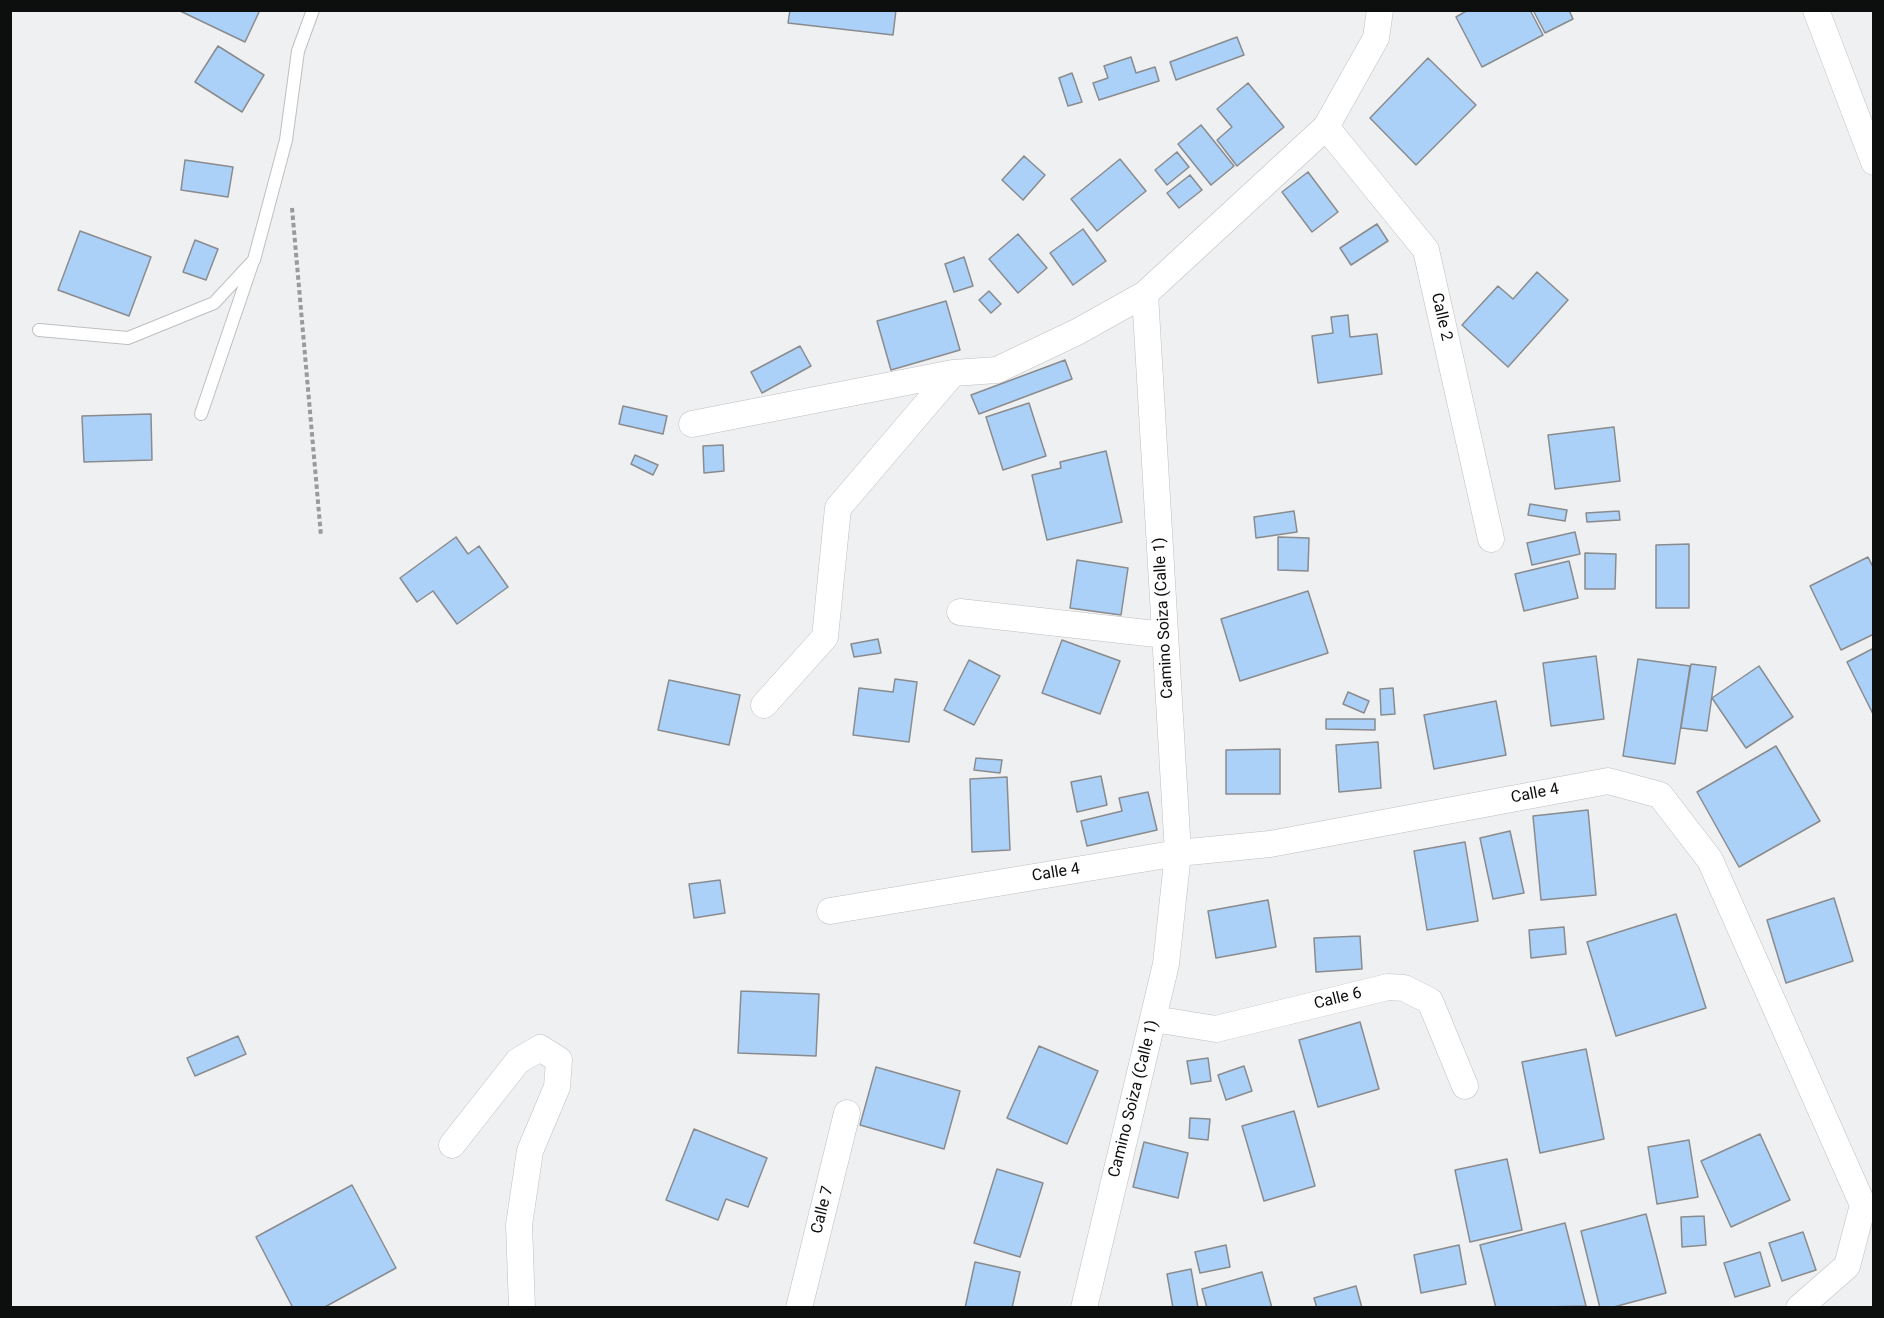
<!DOCTYPE html>
<style>
body{margin:0}
#map{position:relative;width:1884px;height:1318px;overflow:hidden;background:#eff0f2;font-family:Roboto,sans-serif}
canvas{display:block}
.frame{position:absolute;inset:0;border:12px solid #0d0e0e;pointer-events:none}
</style>
<div id="map">
<canvas width="1884" height="1318"></canvas>
<div class="frame"></div>
</div>
<script>
const g = document.querySelector('canvas').getContext('2d');
g.lineJoin = 'round';
function fill(path, color) { g.fillStyle = color; g.fill(path, 'evenodd'); }
const toPath = rows => new Path2D(rows.map(r => 'M' + r).join(''));
function trace(path, color, width, dash) { g.strokeStyle = color; g.lineWidth = width; g.lineCap = dash ? 'butt' : 'round'; g.setLineDash(dash || []); g.stroke(path); }
function label(font, color, halo, rows, align = 'center') {
  g.font = font + ' Roboto,sans-serif'; g.lineWidth = 5; g.setLineDash([]); g.textBaseline = 'middle'; g.strokeStyle = halo; g.fillStyle = color; for (const [text, x, y, turn = 0] of rows) {
    g.save(); g.translate(x, y); g.rotate((+turn || 0) * Math.PI / 180); g.textAlign = isNaN(turn) ? turn : align; if (halo) g.strokeText(text, 0, 0); g.fillText(text, 0, 0); g.restore();
  }
}
const building = toPath([
 [178,10,260,10,245,42,178,10],
 [790,10,896,10,893,35,788,23,790,10],
 [1468,10,1530,10,1543,35,1482,67,1456,17,1468,10],
 [1533,10,1569,10,1573,19,1545,33,1533,10],
 [1237,37,1244,55,1176,80,1170,62,1237,37],
 [218,46,264,75,242,112,195,82,218,46],
 [1131,57,1136,73,1155,67,1159,81,1099,100,1093,83,1108,78,1104,66,1131,57],
 [1428,58,1476,105,1416,165,1370,118,1428,58],
 [1072,73,1082,102,1068,106,1059,78,1072,73],
 [1248,83,1284,127,1237,166,1217,140,1232,127,1217,109,1248,83],
 [1201,125,1234,166,1211,185,1178,144,1201,125],
 [1177,152,1189,167,1167,185,1155,170,1177,152],
 [1024,156,1045,175,1023,200,1002,180,1024,156],
 [1120,159,1146,191,1097,231,1071,199,1120,159],
 [185,160,233,167,228,197,181,190,185,160],
 [1308,172,1338,212,1312,232,1282,192,1308,172],
 [1190,175,1202,190,1179,208,1167,193,1190,175],
 [1377,224,1388,241,1351,265,1340,248,1377,224],
 [1083,229,1106,261,1073,285,1050,253,1083,229],
 [80,231,151,257,129,316,58,290,80,231],
 [1018,234,1047,268,1018,293,989,259,1018,234],
 [195,240,218,249,206,280,183,272,195,240],
 [964,257,973,286,954,292,945,264,964,257],
 [1537,272,1568,300,1508,367,1462,325,1498,286,1513,299,1537,272],
 [989,291,1001,304,991,313,979,300,989,291],
 [946,301,960,350,891,370,877,321,946,301],
 [1348,315,1350,337,1377,334,1382,374,1318,383,1312,336,1333,333,1331,317,1348,315],
 [800,346,811,366,762,393,751,372,800,346],
 [1065,360,1072,379,979,414,971,395,1065,360],
 [1029,403,1046,456,1003,470,986,417,1029,403],
 [623,406,667,416,663,434,619,424,623,406],
 [151,414,152,460,84,462,82,416,151,414],
 [1614,427,1620,481,1555,489,1548,435,1614,427],
 [723,445,724,471,704,473,703,446,723,445],
 [1106,451,1122,522,1047,540,1032,475,1061,468,1060,462,1106,451],
 [635,455,658,465,653,475,631,464,635,455],
 [1530,504,1567,510,1565,521,1528,515,1530,504],
 [1294,511,1297,532,1256,538,1254,517,1294,511],
 [1619,511,1620,520,1587,522,1586,513,1619,511],
 [1575,532,1580,554,1532,565,1527,543,1575,532],
 [456,537,468,554,479,546,508,587,457,624,433,591,417,602,400,578,456,537],
 [1278,537,1309,538,1308,571,1278,570,1278,537],
 [1689,544,1689,608,1656,608,1656,545,1689,544],
 [1585,553,1616,554,1615,589,1585,589,1585,553],
 [1868,557,1874,569,1874,634,1841,650,1810,586,1868,557],
 [1077,560,1128,568,1121,615,1070,608,1077,560],
 [1569,561,1578,598,1524,611,1515,574,1569,561],
 [1308,591,1328,653,1240,681,1221,619,1308,591],
 [878,639,881,653,854,657,851,644,878,639],
 [1062,640,1120,661,1100,714,1042,693,1062,640],
 [1874,648,1874,716,1847,662,1874,648],
 [1596,656,1604,719,1551,726,1543,663,1596,656],
 [1638,659,1690,666,1675,764,1623,756,1638,659],
 [969,660,1000,676,974,725,944,710,969,660],
 [1691,664,1716,667,1707,731,1681,728,1691,664],
 [1759,666,1793,717,1746,748,1712,698,1759,666],
 [895,679,917,682,909,742,853,735,859,688,893,692,895,679],
 [669,680,740,695,729,745,658,730,669,680],
 [1393,688,1395,714,1381,715,1380,689,1393,688],
 [1348,692,1369,701,1364,713,1343,704,1348,692],
 [1496,701,1506,755,1434,769,1424,715,1496,701],
 [1326,719,1375,719,1375,730,1326,729,1326,719],
 [1378,742,1381,788,1339,792,1336,745,1378,742],
 [1776,746,1820,821,1739,867,1697,792,1776,746],
 [1280,749,1280,794,1226,794,1226,750,1280,749],
 [976,758,1002,760,1000,773,974,770,976,758],
 [1101,776,1107,805,1077,812,1071,782,1101,776],
 [1007,777,1010,850,972,852,970,779,1007,777],
 [1148,792,1157,830,1087,846,1081,821,1122,811,1119,798,1148,792],
 [1588,810,1596,895,1541,900,1533,816,1588,810],
 [1510,831,1524,893,1493,899,1480,838,1510,831],
 [1465,842,1478,921,1427,930,1414,851,1465,842],
 [720,880,725,913,694,918,689,884,720,880],
 [1834,898,1853,961,1786,983,1767,920,1834,898],
 [1268,900,1276,947,1216,958,1208,911,1268,900],
 [1676,914,1706,1008,1616,1036,1587,942,1676,914],
 [1564,927,1566,954,1531,958,1529,930,1564,927],
 [1360,936,1362,969,1316,972,1314,938,1360,936],
 [741,991,819,994,816,1056,738,1053,741,991],
 [1360,1022,1379,1089,1318,1107,1299,1040,1360,1022],
 [238,1036,246,1054,195,1076,187,1058,238,1036],
 [1039,1046,1098,1071,1067,1144,1007,1118,1039,1046],
 [1586,1049,1604,1139,1540,1153,1522,1062,1586,1049],
 [1208,1058,1211,1081,1191,1084,1187,1061,1208,1058],
 [1244,1066,1252,1091,1226,1100,1218,1075,1244,1066],
 [876,1067,960,1091,944,1149,860,1125,876,1067],
 [1294,1111,1315,1186,1264,1201,1242,1126,1294,1111],
 [1190,1118,1210,1119,1208,1140,1189,1138,1190,1118],
 [694,1129,767,1158,748,1207,726,1199,718,1220,666,1200,694,1129],
 [1760,1134,1790,1200,1731,1227,1701,1161,1760,1134],
 [1689,1140,1698,1197,1657,1204,1648,1147,1689,1140],
 [1144,1142,1188,1153,1178,1198,1133,1187,1144,1142],
 [1507,1159,1522,1230,1470,1242,1455,1170,1507,1159],
 [997,1169,1043,1183,1020,1257,974,1243,997,1169],
 [352,1185,396,1268,323,1308,293,1308,256,1237,352,1185],
 [1646,1214,1666,1293,1610,1308,1600,1308,1581,1231,1646,1214],
 [1704,1216,1706,1245,1682,1247,1681,1217,1704,1216],
 [1565,1223,1586,1306,1496,1308,1480,1245,1565,1223],
 [1803,1232,1816,1270,1782,1281,1769,1243,1803,1232],
 [1226,1245,1230,1267,1200,1273,1195,1252,1226,1245],
 [1459,1245,1466,1284,1421,1293,1414,1255,1459,1245],
 [1760,1252,1770,1286,1735,1297,1724,1263,1760,1252],
 [975,1262,1020,1272,1012,1308,965,1308,975,1262],
 [1191,1269,1198,1308,1173,1308,1167,1274,1191,1269],
 [1262,1272,1272,1308,1207,1308,1202,1289,1262,1272],
 [1356,1286,1362,1308,1317,1308,1314,1298,1356,1286]
]);
const path = toPath([
 [292,208,321,536]
]);
const service = toPath([
 [39,330,128,338,214,303,254,260,286,140,298,51,313,10],
 [201,414,252,264]
]);
const minor = toPath([
 [1816,10,1874,162],
 [1326,127,1426,250,1491,539],
 [692,424,953,373,997,370,1077,332,1145,294],
 [960,612,1165,635],
 [764,705,825,637,838,508,953,373],
 [830,911,1178,853,1270,844,1608,781,1660,795,1710,860,1863,1205,1847,1266,1799,1308],
 [1154,1019,1216,1029,1388,987,1404,988,1430,1001,1465,1086],
 [452,1145,518,1061,540,1048,559,1060,557,1087,530,1151,519,1225,522,1308],
 [799,1308,847,1113],
 [1084,1308,1166,964,1178,853,1145,294,1326,127,1376,38,1380,10]
]);
const streetNames = [
 ["Calle 2",1441,317,77],
 ["Camino Soiza (Calle 1)",1164,618,-93],
 ["Calle 4",1535,794,-11],
 ["Calle 4",1056,873,-9],
 ["Calle 6",1338,999,-14],
 ["Camino Soiza (Calle 1)",1134,1099,-76],
 ["Calle 7",823,1210,-76]
];
fill(building, '#acd1f9');
trace(building, '#8a8b8d', 1.5);
trace(service, '#bebfc1', 14);
trace(minor, '#bebfc1', 27);
trace(path, '#999a9c', 4, [4.5, 3]);
trace(service, '#fff', 12);
trace(minor, '#fff', 26);
label('16px', '#0d0e0e', '#fff', streetNames);
</script>
